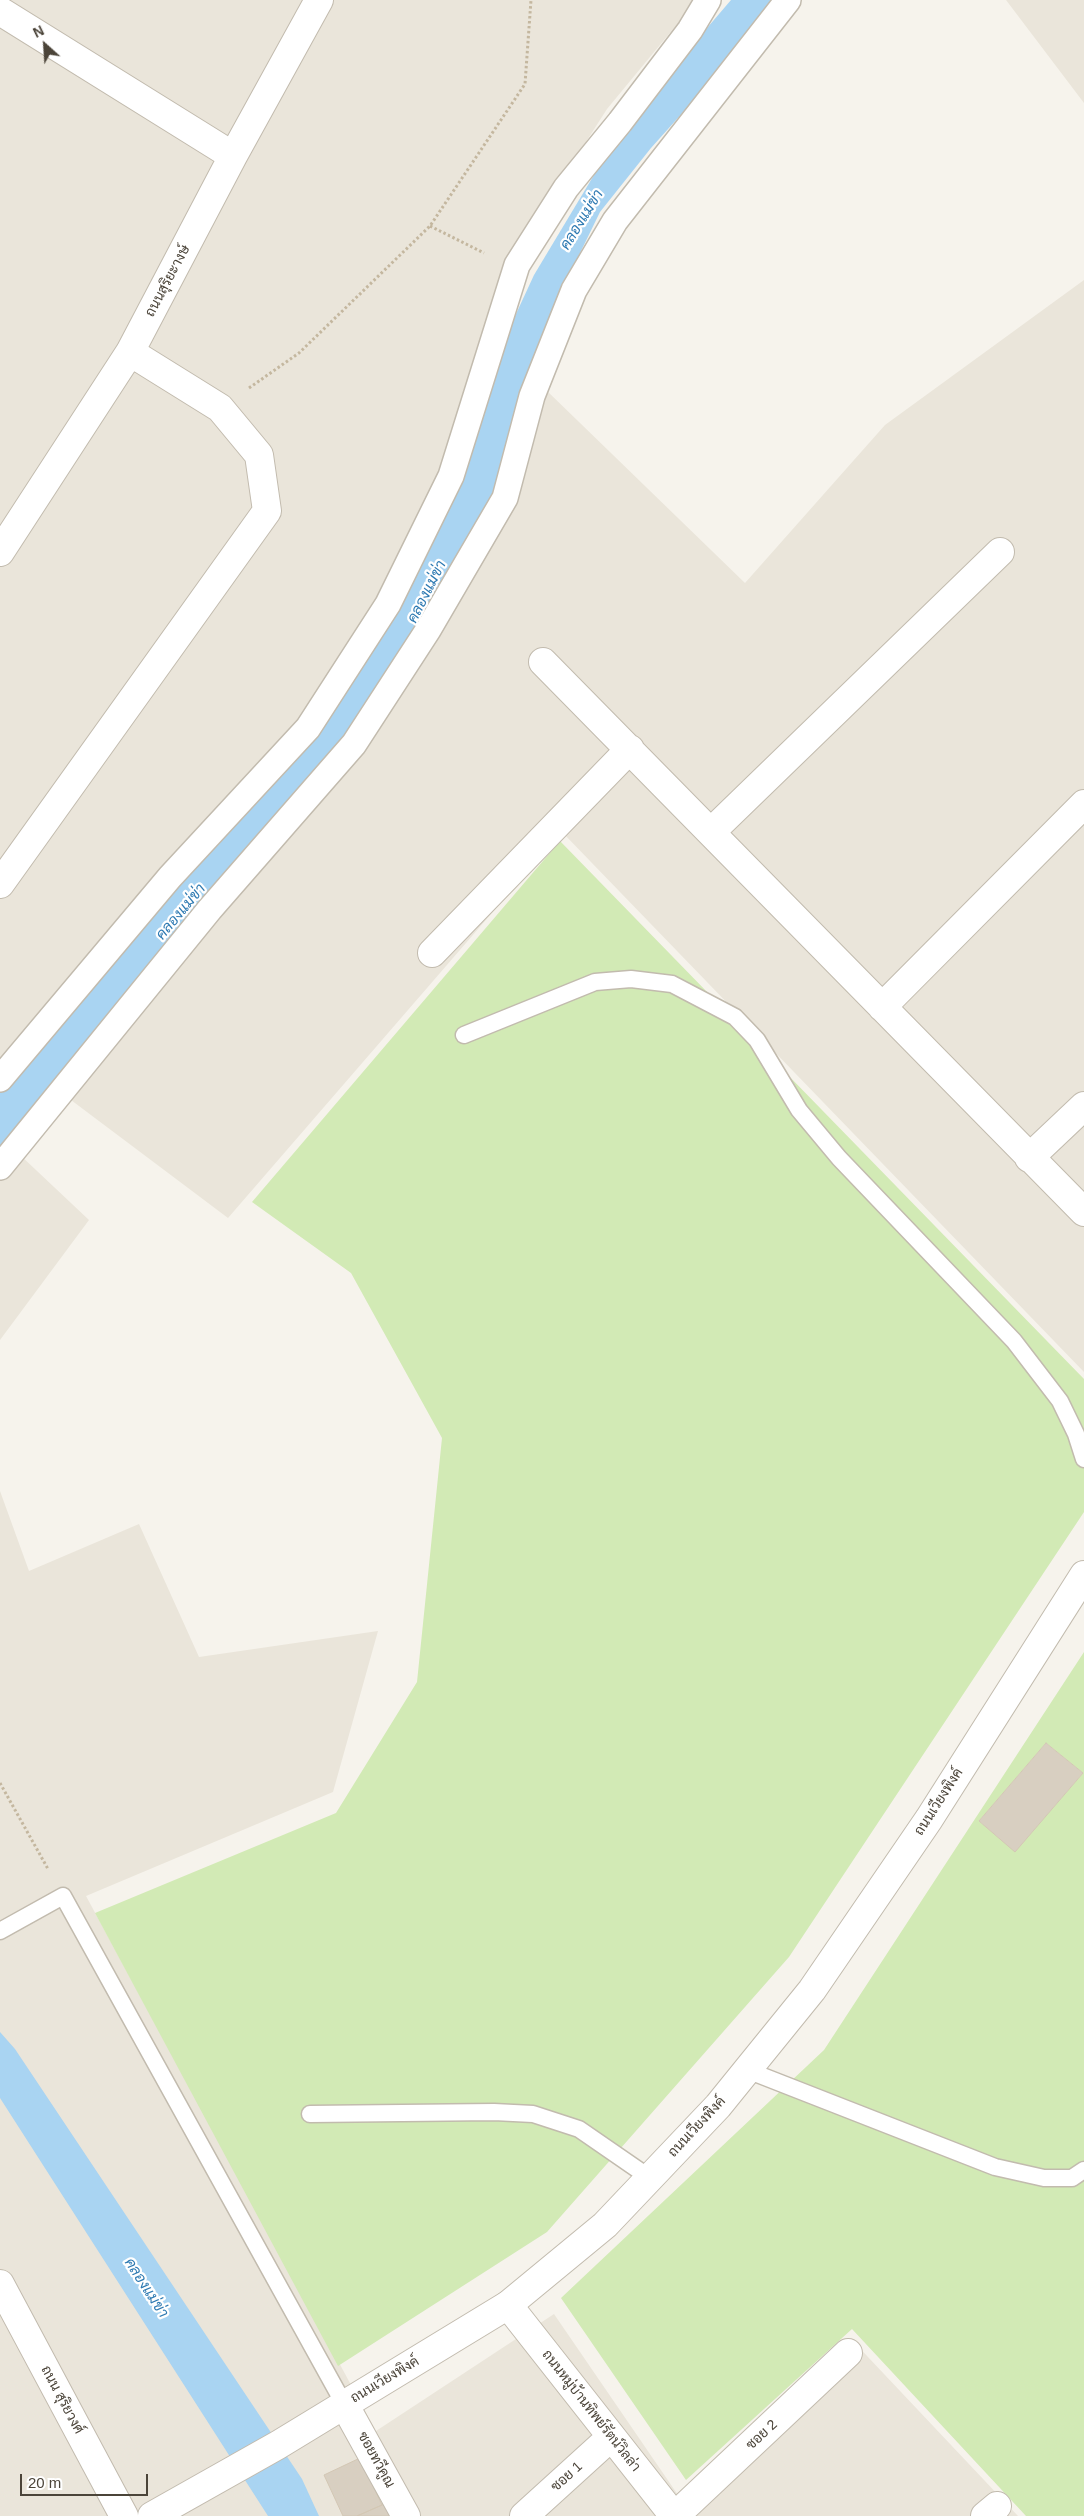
<!DOCTYPE html>
<meta charset="utf-8">
<style>
body{margin:0}
#map{position:relative;width:1084px;height:2516px;overflow:hidden;background:#f6f3ec;font-family:Helvetica,sans-serif}
canvas{display:block}
.north{position:absolute;left:20px;top:20px;width:50px;height:50px;-webkit-text-stroke:4px #fff;paint-order:stroke;rotate:334deg;font-size:14px;font-weight:700;line-height:20px;text-align:center;color:#4b4439}
.north::after{content:'';display:block;margin:auto;width:18px;height:22px;background:#4b4439;clip-path:polygon(50% 0,100% 100%,50% 72%,0 100%)}
.scale{position:absolute;left:20px;top:2474px;width:128px;height:22px;box-sizing:border-box;border:2px solid #4b4439;border-top:0;padding-left:6px;font-size:15px;line-height:18px;white-space:nowrap;color:#4b4439;-webkit-text-stroke:4px #fff;paint-order:stroke}
</style>
<div id="map">
<canvas width="1084" height="2516"></canvas>
<div class="north">N</div>
<div class="scale">20 m</div>
</div>
<script>
const g = document.querySelector('canvas').getContext('2d');
g.lineJoin = 'round';
function fill(path, color) { g.fillStyle = color; g.fill(path, 'evenodd'); }
const toPath = rows => new Path2D(rows.map(r => 'M' + r).join(''));
function trace(path, color, width, dash) { g.strokeStyle = color; g.lineWidth = width; g.lineCap = dash ? 'butt' : 'round'; g.setLineDash(dash || []); g.stroke(path); }
function label(font, color, halo, rows, align = 'center') {
  g.font = font + ' Helvetica,Sarabun,sans-serif'; g.lineWidth = 4.5; g.setLineDash([]); g.textBaseline = 'middle'; g.strokeStyle = halo; g.fillStyle = color; for (const [text, x, y, turn = 0] of rows) {
    g.save(); g.translate(x, y); g.rotate((+turn || 0) * Math.PI / 180); g.textAlign = isNaN(turn) ? turn : align; if (halo) g.strokeText(text, 0, 0); g.fillText(text, 0, 0); g.restore();
  }
}
const residential = toPath([
 [0,0,697,0,607,109,559,184,448,475,304,727,0,1081],
 [1006,0,1084,0,1084,103],
 [1084,280,1084,1372,562,832,228,1218,59,1091,545,389,745,583,885,425],
 [19,1154,89,1220,0,1340,0,1177],
 [0,1491,29,1571,139,1524,199,1657,378,1631,333,1792,86,1896,376,2431,554,2314,678,2495,851,2339,1018,2516,0,2516]
]);
const green = toPath([
 [560,841,1084,1379,1084,1512,789,1957,547,2232,338,2366,95,1913,336,1813,417,1682,442,1438,351,1273,252,1202],
 [1084,1652,1084,2516,1026,2516,852,2329,686,2480,561,2298,824,2050],
 [1046,1743,1083,1773,1015,1851,979,1821]
]);
const water = toPath([
 [731,0,777,0,729,61,651,148,600,212,564,286,494,495,349,741,0,1148,0,1090,172,889,304,747,485,381,534,275,624,125],
 [0,2032,15,2049,302,2479,319,2516,268,2516,0,2098]
]);
const building = toPath([
 [1046,1743,1083,1773,1015,1852,979,1821,1046,1743],
 [360,2458,382,2505,357,2516,343,2516,324,2475,360,2458],
 [390,2501,397,2516,357,2516,382,2505,390,2501]
]);
const path = toPath([
 [430,226,484,253],
 [249,388,299,353,430,226,525,84,531,0],
 [0,1783,48,1869]
]);
const service = toPath([
 [464,1035,595,982,631,979,672,984,735,1017,757,1040,799,1110,839,1158,1014,1341,1060,1401,1076,1434,1084,1459],
 [0,1931,63,1896,344,2404],
 [747,2070,995,2167,1044,2178,1072,2178,1084,2170],
 [310,2114,494,2112,533,2114,579,2129,650,2178]
]);
const pedestrian = toPath([
 [0,1079,170,877,308,728,388,604,451,476,517,265,566,188,620,122,690,30,708,0],
 [0,1167,210,909,354,744,428,630,505,498,532,396,574,290,615,221,788,0]
]);
const minor = toPath([
 [0,11,233,156],
 [0,552,130,352,233,156,319,0],
 [543,662,1084,1212],
 [711,832,1000,552],
 [0,884,267,511,259,455,220,408,130,352],
 [432,953,630,749],
 [882,1007,1084,804],
 [1029,1158,1084,1106],
 [508,2305,674,2516],
 [344,2404,406,2516],
 [524,2516,611,2437],
 [675,2516,848,2353],
 [985,2516,997,2506]
]);
const tertiary = toPath([
 [0,2284,124,2516],
 [152,2516,278,2445,508,2305,605,2225,718,2106,812,1990,929,1819,1084,1575]
]);
const streetNames = [
 ["ถนนสุริยะางษ์",168,281,-62],
 ["ถนนเวียงพิงค์",939,1802,-57],
 ["ถนนเวียงพิงค์",697,2127,-47],
 ["ถนนเวียงพิงค์",385,2380,-31],
 ["ถนน สุริยวงศ์",62,2400,62],
 ["ถนนหมู่บ้านทิพย์รัตน์วิลล่า",591,2411,52],
 ["ซอย 2",762,2435,-43],
 ["ซอยทวีคูณ",376,2460,61],
 ["ซอย 1",567,2477,-42]
];
const waterNames = [
 ["คลองแม่ข่า",582,220,-58],
 ["คลองแม่ข่า",427,592,-63],
 ["คลองแม่ข่า",181,912,-50],
 ["คลองแม่ข่า",146,2288,57]
];
fill(residential, '#eae5da');
fill(green, '#d2eab5');
fill(water, '#a9d4f2');
fill(building, '#d8cfc1');
trace(building, '#d3c7b4', 1);
trace(service, '#c2bbae', 19);
trace(pedestrian, '#c2bbae', 28);
trace(minor, '#c2bbae', 30);
trace(tertiary, '#c2bbae', 30);
trace(path, '#c4b79f', 3, [2.5, 2.5]);
trace(service, '#fff', 16);
trace(pedestrian, '#fff', 25);
trace(minor, '#fff', 28);
trace(tertiary, '#fff', 28);
label('14px', '#4b4439', '#fff', streetNames);
label('italic 15px', '#2e7ab2', '#fff', waterNames);
</script>
